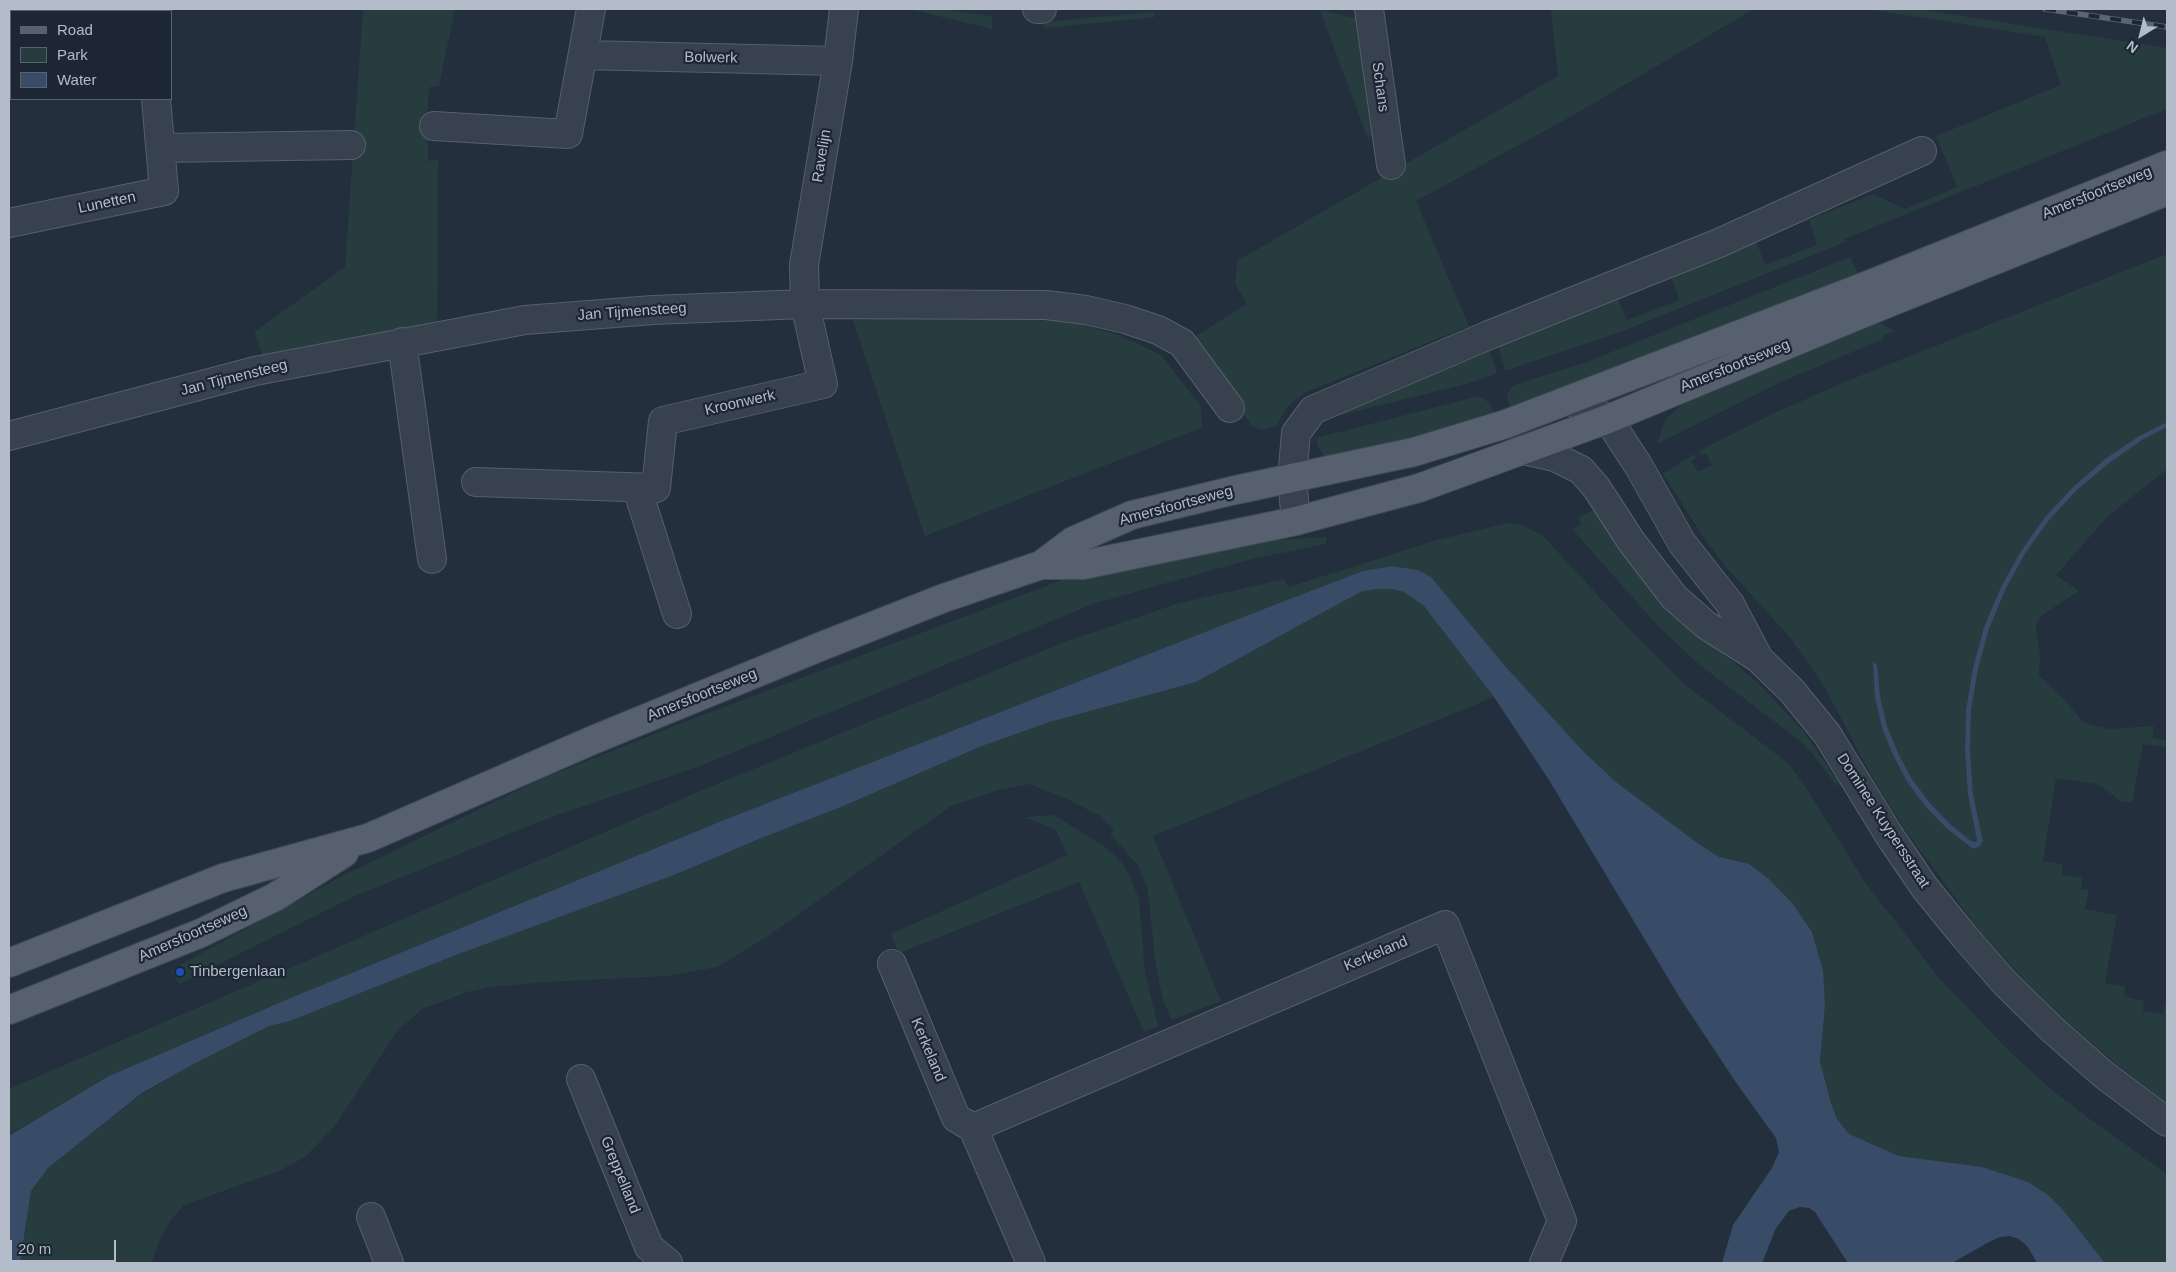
<!DOCTYPE html>
<style>
body{margin:0}
#map{position:relative;width:2176px;height:1272px;overflow:hidden;background:#242f3e;font-family:Arial,sans-serif}
canvas{display:block}
.frame{position:absolute;inset:0;border:10px solid #b4bcc9;pointer-events:none}
.legend{position:absolute;left:10px;top:10px;width:162px;height:90px;box-sizing:border-box;background:#1d2633;border:1px solid #59626f;margin:0;padding:6px 9px;list-style:none;font-size:15px;color:#b4bcc9}
.legend li{display:flex;align-items:center;gap:10px;height:25px}
.legend b{width:25px;border:1px solid #59626f}
.north{position:absolute;left:2116px;top:10px;width:50px;height:50px;-webkit-text-stroke:4px #1d2633;paint-order:stroke;rotate:216deg;font-size:14px;font-weight:700;line-height:20px;text-align:center;color:#b4bcc9}
.north::after{content:'';display:block;margin:auto;width:18px;height:22px;background:#b4bcc9;clip-path:polygon(50% 0,100% 100%,50% 72%,0 100%)}
.scale{position:absolute;left:10px;top:1240px;width:106px;height:22px;box-sizing:border-box;border:2px solid #b4bcc9;border-top:0;padding-left:6px;font-size:15px;line-height:18px;white-space:nowrap;color:#b4bcc9;-webkit-text-stroke:4px #1d2633;paint-order:stroke}
</style>
<div id="map">
<canvas width="2176" height="1272"></canvas>
<div class="frame"></div>
<ul class="legend">
<li><b style="height:6px;background:#56606e"></b>Road</li>
<li><b style="height:14px;background:#263c3f"></b>Park</li>
<li><b style="height:14px;background:#394c67"></b>Water</li>
</ul>
<div class="north">N</div>
<div class="scale">20 m</div>
</div>
<script>
const g = document.querySelector('canvas').getContext('2d');
g.lineJoin = 'round';
function fill(path, color) { g.fillStyle = color; g.fill(path, 'evenodd'); }
const toPath = rows => new Path2D(rows.map(r => 'M' + r).join(''));
function trace(path, color, width, dash) { g.strokeStyle = color; g.lineWidth = width; g.lineCap = dash ? 'butt' : 'round'; g.setLineDash(dash || []); g.stroke(path); }
function label(font, color, halo, rows, align = 'center') {
  g.font = font + ' Arial,sans-serif'; g.lineWidth = 4.5; g.setLineDash([]); g.textBaseline = 'middle'; g.strokeStyle = halo; g.fillStyle = color; for (const [text, x, y, turn = 0] of rows) {
    g.save(); g.translate(x, y); g.rotate((+turn || 0) * Math.PI / 180); g.textAlign = isNaN(turn) ? turn : align; if (halo) g.strokeText(text, 0, 0); g.fillText(text, 0, 0); g.restore();
  }
}
const green = toPath([
 [363,9,455,9,439,86,430,87,428,97,428,161,438,160,437,325,266,363,254,332,345,267],
 [909,9,938,9,992,16,992,29],
 [1551,9,1754,9,1570,117,1416,201,1469,326,1304,393,1289,405,1275,427,1261,430,1252,426,1191,339,1247,304,1235,284,1237,261,1558,76],
 [1867,9,1918,9,2167,48,2167,109,1844,239,1845,242,1620,332,1505,371,1498,344,1617,297,1627,320,1679,300,1671,275,1756,241,1765,265,1817,245,1809,220,1873,194,1905,209,1957,187,1936,136,2061,85,2045,37],
 [1320,10,1363,20,1379,128,1368,139],
 [1154,12,1155,17,1044,28,1043,22],
 [2167,254,2167,422,2139,436,2105,459,2073,487,2045,517,2021,551,2001,587,1984,627,1973,668,1966,710,1965,752,1968,795,1977,840,1976,842,1971,841,1949,823,1929,802,1912,779,1899,755,1887,726,1880,696,1875,697,1908,783,1925,806,1945,827,1973,849,1983,841,1973,794,1970,752,1971,710,1978,669,1989,629,2005,590,2025,554,2049,520,2077,490,2108,464,2142,440,2167,427,2167,469,2108,516,2056,575,2079,591,2042,615,2037,623,2036,631,2040,655,2039,676,2064,699,2081,720,2090,725,2110,729,2154,726,2152,738,2167,741,2167,748,2143,744,2132,803,2122,802,2098,784,2056,778,2043,861,2063,864,2062,875,2082,878,2081,889,2089,890,2085,909,2117,915,2105,983,2125,986,2124,996,2144,1001,2143,1011,2163,1015,2165,1004,2167,1005,2167,1103,2114,1062,2064,1019,2017,972,1976,926,1903,827,1871,775,1826,690,1808,662,1788,635,1726,567,1704,538,1663,474,1694,454,1696,458,1691,461,1698,472,1712,465,1706,453,1701,455,1699,451,1781,410,1852,379],
 [1850,257,1859,277,1511,410,1507,398,1508,393,1511,388,1517,384,1584,363],
 [932,314,1072,322,1119,335,1161,355,1200,405,1203,427,925,536,853,320],
 [1874,319,1895,331,1883,336,1883,339,1779,383,1657,444,1663,425,1669,416,1680,406,1705,391],
 [1489,349,1497,373,1470,383,1329,418,1332,414,1484,354,1483,350],
 [1476,397,1482,398,1490,403,1495,415,1445,432,1325,457,1318,447,1316,438],
 [1596,509,1696,630,1759,684,1804,732,1840,784,1837,786,1812,753,1798,739,1701,666,1679,646,1658,626,1573,530,1581,524,1578,518],
 [1508,523,1521,525,1543,536,1632,632,1684,684,1788,763,1803,783,1865,882,1938,977,2009,1051,2053,1091,2087,1117,2167,1174,2167,1263,2105,1263,2064,1211,1936,1162,1899,1156,1849,1134,1837,1119,1824,1084,1820,1062,1825,1005,1816,950,1812,932,1793,904,1769,879,1749,864,1719,857,1696,842,1616,782,1584,752,1505,666,1431,577,1418,570,1392,566,1363,571,1274,605,724,820,288,999,109,1076,9,1136,9,1089,707,788,1070,640,1176,604,1284,579,1289,587,1437,540],
 [1326,537,1326,544,1252,559,1093,604,700,766,538,822,353,897,179,984,171,970,344,875,544,778,687,721,1065,579,1219,547,1259,541],
 [1377,589,1392,589,1404,592,1424,605,1494,697,1153,836,1221,1001,1171,1020,1162,996,1155,959,1148,890,1139,867,1123,848,1110,835,1114,829,1100,816,1071,801,1030,784,998,790,951,806,768,936,717,967,667,976,546,982,490,987,467,992,422,1009,398,1030,334,1127,305,1157,279,1171,184,1205,171,1220,160,1238,152,1263,20,1263,31,1191,48,1168,142,1094,188,1067,269,1026,290,1021,456,955,674,875,764,837,841,807,982,746,1050,722,1196,682,1340,603,1363,591],
 [1054,815,1108,849,1122,863,1129,875,1139,899,1145,972,1158,1026,1144,1032,1079,882,899,953,891,934,1067,855,1056,830,1025,817]
]);
const water = toPath([
 [2167,422,2167,427,2142,440,2108,464,2077,490,2049,520,2025,554,2005,590,1989,629,1978,669,1971,710,1970,752,1973,794,1983,841,1980,846,1973,849,1945,827,1925,806,1908,783,1894,757,1882,728,1875,697,1873,662,1877,665,1880,696,1887,726,1899,755,1912,779,1929,802,1949,823,1971,841,1976,842,1977,840,1968,795,1965,752,1966,710,1973,668,1984,627,2001,587,2021,551,2045,517,2073,487,2105,459,2139,436],
 [1392,566,1418,570,1431,577,1505,666,1584,752,1616,782,1696,842,1719,857,1749,864,1769,879,1793,904,1812,932,1823,971,1825,1005,1820,1062,1831,1103,1837,1119,1849,1134,1899,1156,1982,1167,2028,1182,2048,1195,2064,1211,2105,1263,2037,1263,2028,1247,2019,1239,2010,1236,2000,1237,1987,1243,1952,1263,1848,1263,1815,1212,1809,1208,1800,1207,1789,1211,1776,1228,1762,1263,1722,1263,1733,1225,1772,1168,1779,1152,1776,1138,1737,1084,1680,998,1549,780,1494,697,1424,606,1404,592,1392,589,1377,589,1363,591,1340,603,1196,682,1050,722,982,746,841,807,764,837,674,875,456,955,290,1021,269,1026,188,1067,142,1093,48,1168,31,1191,20,1263,9,1263,9,1136,109,1076,288,999,724,820,1274,605,1363,571]
]);
const minor = toPath([
 [147,9,147,11],
 [1037,9,1042,9],
 [1369,9,1391,165],
 [583,55,838,61],
 [434,126,568,134,591,9],
 [161,148,351,145],
 [9,223,164,191,156,99],
 [402,342,432,559],
 [1569,400,1608,419,1638,465,1682,543,1730,604,1758,657],
 [9,436,255,371,525,320,653,310,805,304,1046,305,1086,310,1125,319,1158,330,1182,343,1230,408],
 [1524,450,1555,457,1581,470,1596,487,1631,541,1674,597,1706,625,1758,658,1792,691,1827,734,1889,835,1925,888,1964,936,2005,983,2053,1030,2103,1074,2167,1122],
 [476,482,656,488,663,421,823,384,805,304,804,265,838,61,844,9],
 [637,488,677,614],
 [1296,521,1292,479,1296,433,1313,410,1489,335,1719,243,1922,151],
 [892,964,956,1118,973,1128,1031,1263],
 [581,1079,649,1247,668,1263],
 [973,1128,1445,925,1562,1221,1544,1263],
 [371,1217,389,1263]
]);
const major = toPath([
 [1041,565,1083,565,1296,521,1419,488,1608,419,1871,310,2167,191],
 [9,963,223,878,368,838,593,740,822,646,944,598,1041,565,1073,541,1132,515,1231,491,1414,452,1506,424,1863,287,2167,165],
 [9,1010,201,933,275,897,344,853]
]);
const rail = toPath([
 [2045,9,2167,27]
]);
const markers = [
 [180,972,5,"#1a4fb4"]
];
const streetNames = [
 ["Bolwerk",711,58,1],
 ["Schans",1380,87,82],
 ["Ravelijn",822,156,-81],
 ["Amersfoortseweg",2097,193,-22],
 ["Lunetten",107,203,-12],
 ["Jan Tijmensteeg",632,312,-4],
 ["Amersfoortseweg",1735,366,-22],
 ["Jan Tijmensteeg",234,378,-14],
 ["Kroonwerk",740,403,-13],
 ["Amersfoortseweg",1176,506,-15],
 ["Amersfoortseweg",702,695,-22],
 ["Dominee Kuypersstraat",1883,821,57],
 ["Amersfoortseweg",193,934,-24],
 ["Kerkeland",1376,954,-23],
 ["Kerkeland",928,1050,67],
 ["Greppelland",620,1175,68]
];
const poiNames = [
 ["Tinbergenlaan",190,972]
];
fill(green, '#263c3f');
fill(water, '#394c67');
trace(minor, '#565f6c', 30);
trace(major, '#414a57', 30);
trace(minor, '#38414e', 28);
trace(major, '#56606e', 28);
trace(rail, '#5a6575', 5.5);
trace(rail, '#1d2633', 4, [11]);
for (const [x, y, r, color] of markers) { const dot = new Path2D(); dot.arc(x, y, r, 0, 2 * Math.PI); g.fillStyle = color; g.fill(dot); trace(dot, '#1d2633', 2); }
label('15px', '#b4bcc9', '#1d2633', streetNames);
label('15px', '#b4bcc9', '#1d2633', poiNames, 'left');
</script>
